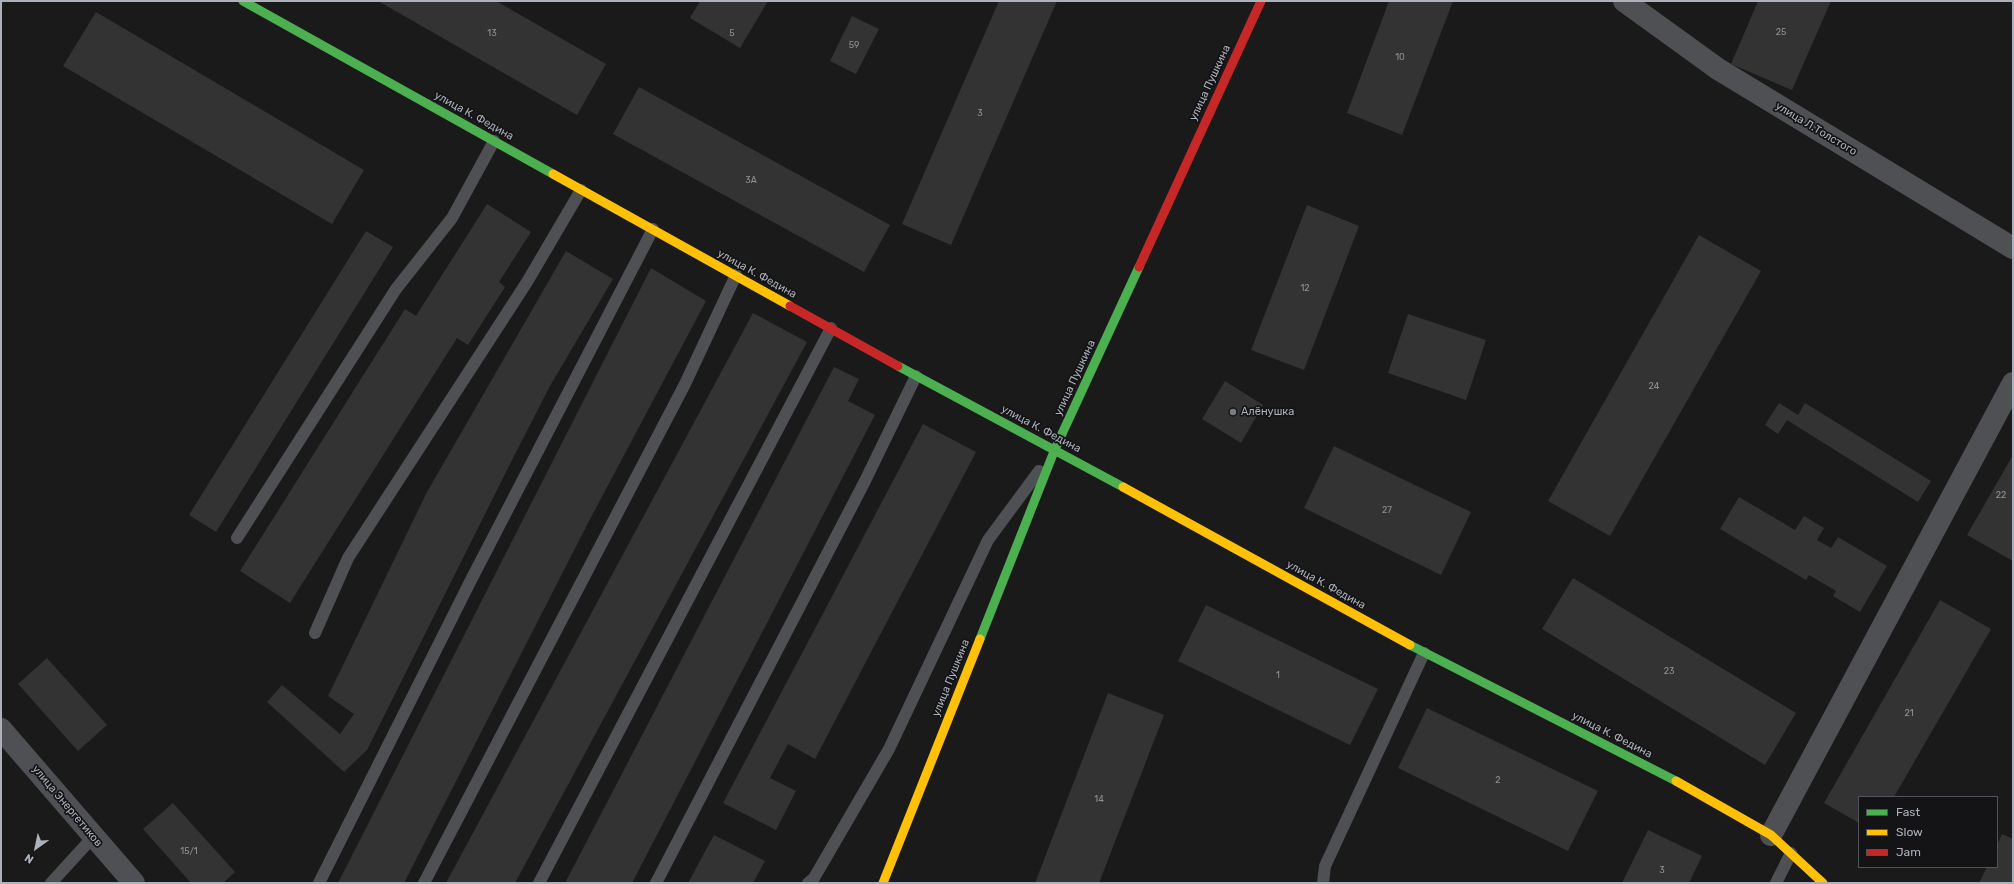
<!DOCTYPE html>
<meta charset="utf-8">
<style>
body{margin:0}
#map{position:relative;width:2014px;height:884px;overflow:hidden;background:#1a1a1a;font-family:Rubik,sans-serif}
canvas{display:block}
.frame{position:absolute;inset:0;border:2px solid #acb1ba;pointer-events:none}
.legend{position:absolute;left:1858px;top:796px;width:140px;height:72px;box-sizing:border-box;background:#141416;border:1px solid #515358;margin:0;padding:5px 7px;list-style:none;font-size:12px;color:#acb1ba}
.legend li{display:flex;align-items:center;gap:8px;height:20px}
.legend b{width:20px;border:1px solid #515358}
.north{position:absolute;left:16px;top:828px;width:40px;height:40px;-webkit-text-stroke:3px #141416;paint-order:stroke;rotate:213deg;font-size:11px;font-weight:700;line-height:16px;text-align:center;color:#acb1ba}
.north::after{content:'';display:block;margin:auto;width:14px;height:18px;background:#acb1ba;clip-path:polygon(50% 0,100% 100%,50% 72%,0 100%)}
</style>
<div id="map">
<canvas width="2014" height="884"></canvas>
<div class="frame"></div>
<ul class="legend">
<li><b style="height:5px;background:#4caf50"></b>Fast</li>
<li><b style="height:5px;background:#ffc107"></b>Slow</li>
<li><b style="height:5px;background:#c62828"></b>Jam</li>
</ul>
<div class="north">N</div>
</div>
<script>
const g = document.querySelector('canvas').getContext('2d');
g.lineJoin = 'round';
function fill(path, color) { g.fillStyle = color; g.fill(path, 'evenodd'); }
const toPath = rows => new Path2D(rows.map(r => 'M' + r).join(''));
function trace(path, color, width, dash) { g.strokeStyle = color; g.lineWidth = width; g.lineCap = dash ? 'butt' : 'round'; g.setLineDash(dash || []); g.stroke(path); }
function label(font, color, halo, rows, align = 'center') {
  g.font = font + ' Rubik,sans-serif'; g.lineWidth = 3.5; g.setLineDash([]); g.textBaseline = 'middle'; g.strokeStyle = halo; g.fillStyle = color; for (const [text, x, y, turn = 0] of rows) {
    g.save(); g.translate(x, y); g.rotate((+turn || 0) * Math.PI / 180); g.textAlign = isNaN(turn) ? turn : align; if (halo) g.strokeText(text, 0, 0); g.fillText(text, 0, 0); g.restore();
  }
}
const building = toPath([
 [378,1,496,1,606,64,577,115],
 [700,1,768,1,740,48,690,18],
 [999,1,1057,1,951,245,902,224],
 [1389,1,1453,1,1402,135,1347,113],
 [1758,1,1831,1,1792,90,1731,64],
 [96,12,364,170,332,224,63,66],
 [852,16,879,29,856,74,830,61],
 [639,87,890,225,864,272,613,134],
 [487,204,531,232,499,282,505,287,468,345,457,338,290,603,240,571,405,309,416,316],
 [1307,205,1359,226,1304,370,1251,350],
 [366,231,393,247,216,532,189,515],
 [1699,235,1761,271,1610,536,1548,501],
 [566,251,613,279,550,386,510,464,367,750,344,772,267,702,282,685,340,734,354,714,328,696,427,492],
 [651,268,706,301,588,523,404,883,338,883],
 [753,313,807,342,515,883,446,883],
 [1408,314,1486,340,1466,400,1388,373],
 [834,367,859,379,848,401,875,415,632,883,565,883],
 [1225,381,1263,405,1241,443,1202,419],
 [1779,403,1798,415,1805,403,1931,481,1918,502,1787,420,1778,434,1765,425],
 [923,424,976,452,815,759,788,744,770,778,796,791,776,830,723,803],
 [1334,446,1471,512,1441,575,1304,508],
 [2013,455,2013,561,1967,535],
 [1739,497,1795,530,1804,516,1824,528,1817,540,1831,548,1838,537,1887,566,1860,612,1833,596,1836,591,1809,575,1806,580,1720,529],
 [1573,578,1796,713,1765,765,1542,629],
 [1940,600,1991,629,1894,797,1859,797,1859,823,1824,803],
 [1206,605,1378,689,1350,745,1178,661],
 [47,658,107,725,78,751,18,684],
 [1108,693,1164,715,1099,883,1035,883],
 [1427,708,1598,791,1568,851,1398,768],
 [173,803,235,872,223,883,191,883,143,829],
 [1648,830,1702,856,1689,883,1622,883],
 [2002,834,2013,839,2013,883,1979,883,1987,867,1997,867,1997,845],
 [714,835,765,861,753,883,688,883]
]);
const lane = toPath([
 [237,538,396,289,452,218,494,141],
 [315,633,348,558,527,282,581,190],
 [51,883,93,837],
 [319,883,471,580,653,229],
 [424,883,685,384,736,275],
 [539,883,831,328],
 [656,883,865,481,916,376],
 [808,883,814,878,889,749,988,540,1039,471],
 [1323,883,1325,866,1424,653],
 [1776,883,1791,853]
]);
const street = toPath([
 [1624,1,1718,69,2013,248],
 [1,729,134,883],
 [1771,835,2013,383]
]);
const fast = toPath([
 [243,1,553,174],
 [898,366,1123,487],
 [980,639,1055,449,1139,267],
 [1410,645,1676,781]
]);
const slow = toPath([
 [553,174,790,306],
 [1123,487,1410,645],
 [1676,781,1771,835,1823,883],
 [883,883,980,639]
]);
const jam = toPath([
 [1139,267,1261,1],
 [790,306,898,366]
]);
const markers = [
 [1233,412,4,"#797c82"]
];
const numberNames = [
 ["25",1781,32],
 ["13",492,33],
 ["5",732,33],
 ["59",854,45],
 ["10",1400,57],
 ["3",980,113],
 ["3А",751,180],
 ["12",1305,288],
 ["24",1654,386],
 ["22",2001,495],
 ["27",1387,510],
 ["23",1669,671],
 ["1",1278,675],
 ["21",1909,713],
 ["2",1498,780],
 ["14",1099,799],
 ["15/1",189,851],
 ["3",1662,870]
];
const streetNames = [
 ["улица Пушкина",1210,83,-65],
 ["улица К. Федина",474,116,29],
 ["улица Л.Толстого",1816,129,31],
 ["улица К. Федина",757,274,29],
 ["улица Пушкина",1075,378,-65],
 ["улица К. Федина",1041,429,28],
 ["улица К. Федина",1326,585,29],
 ["улица Пушкина",951,678,-68],
 ["улица К. Федина",1612,735,27],
 ["улица Энергетиков",67,806,50]
];
const poiNames = [
 ["Алёнушка",1241,412]
];
fill(building, '#333334');
trace(lane, '#4e5053', 12);
trace(street, '#4e5053', 22);
trace(fast, '#4caf50', 9);
trace(slow, '#ffc107', 9);
trace(jam, '#c62828', 9);
for (const [x, y, r, color] of markers) { const dot = new Path2D(); dot.arc(x, y, r, 0, 2 * Math.PI); g.fillStyle = color; g.fill(dot); trace(dot, '#141416', 1.5); }
label('9px', '#8e9298', null, numberNames);
label('11px', '#acb1ba', '#141416', streetNames);
label('11px', '#acb1ba', '#141416', poiNames, 'left');
</script>
